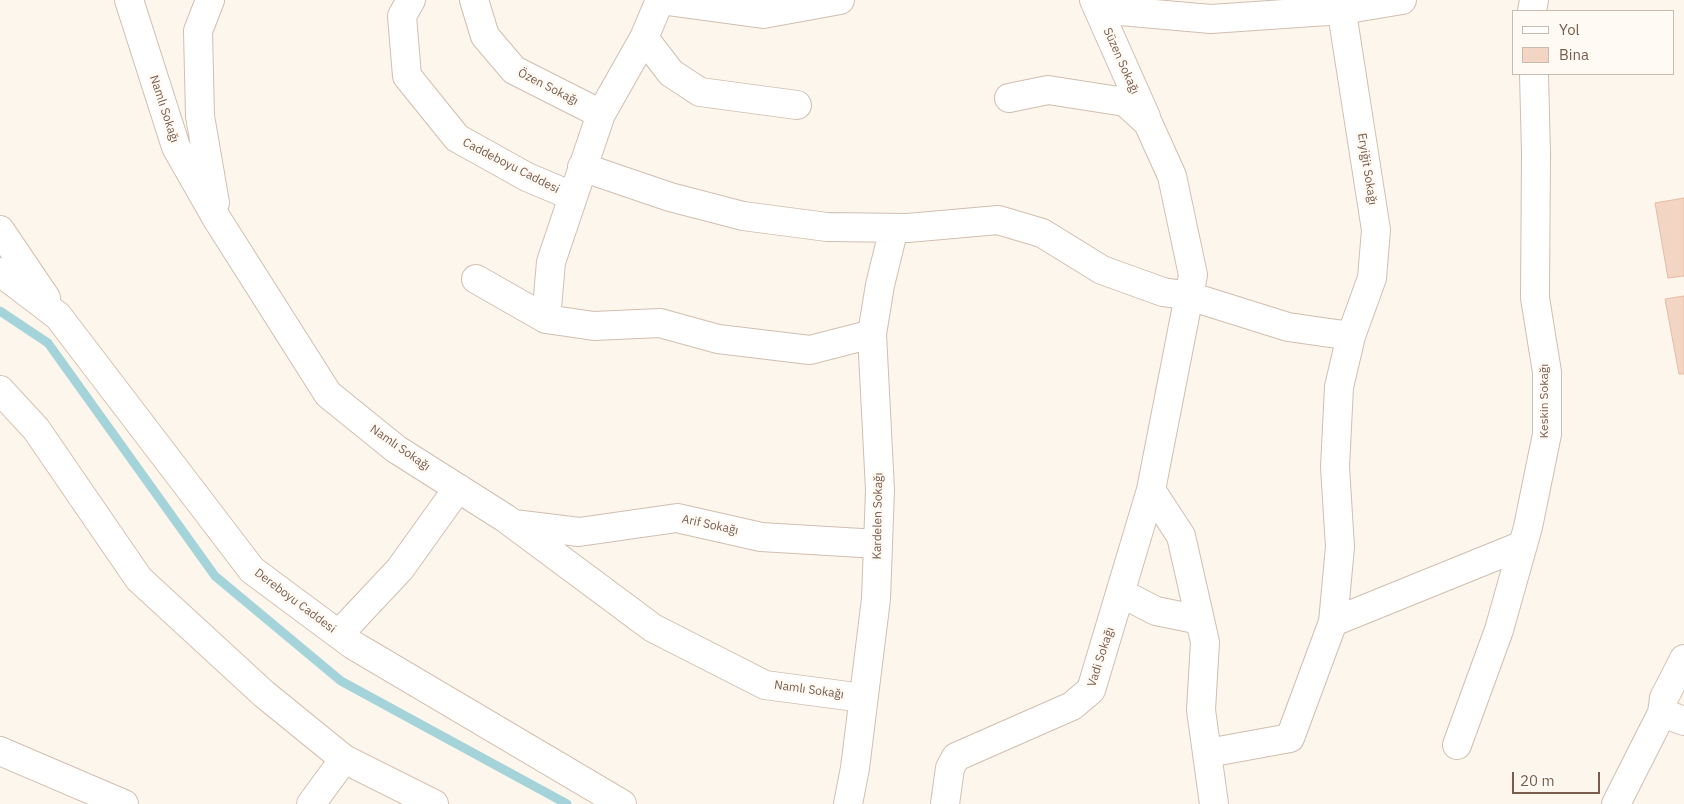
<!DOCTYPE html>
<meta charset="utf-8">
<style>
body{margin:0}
#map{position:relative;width:1684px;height:804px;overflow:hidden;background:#fdf6ec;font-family:"IBM Plex Sans",sans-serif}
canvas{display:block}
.legend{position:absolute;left:1512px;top:10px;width:162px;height:65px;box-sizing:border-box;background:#fffaf3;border:1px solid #cabbb1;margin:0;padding:6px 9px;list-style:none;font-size:15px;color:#7a5c4d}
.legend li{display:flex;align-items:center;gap:10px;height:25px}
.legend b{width:25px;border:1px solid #cabbb1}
.scale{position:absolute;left:1512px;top:772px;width:88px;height:22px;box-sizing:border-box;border:2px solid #7a5c4d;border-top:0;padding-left:6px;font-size:15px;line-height:18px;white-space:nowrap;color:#7a5c4d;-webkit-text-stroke:4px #fffaf3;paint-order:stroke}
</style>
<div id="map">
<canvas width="1684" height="804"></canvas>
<ul class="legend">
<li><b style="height:6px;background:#fff"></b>Yol</li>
<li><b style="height:14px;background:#f3d5c3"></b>Bina</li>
</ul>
<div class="scale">20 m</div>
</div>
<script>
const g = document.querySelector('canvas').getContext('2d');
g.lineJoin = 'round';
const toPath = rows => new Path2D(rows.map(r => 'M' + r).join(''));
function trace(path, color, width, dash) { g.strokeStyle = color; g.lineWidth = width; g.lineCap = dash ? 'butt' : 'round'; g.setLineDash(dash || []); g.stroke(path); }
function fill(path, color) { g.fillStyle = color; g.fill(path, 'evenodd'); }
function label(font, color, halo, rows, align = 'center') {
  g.font = font + ' "IBM Plex Sans",sans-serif'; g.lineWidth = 5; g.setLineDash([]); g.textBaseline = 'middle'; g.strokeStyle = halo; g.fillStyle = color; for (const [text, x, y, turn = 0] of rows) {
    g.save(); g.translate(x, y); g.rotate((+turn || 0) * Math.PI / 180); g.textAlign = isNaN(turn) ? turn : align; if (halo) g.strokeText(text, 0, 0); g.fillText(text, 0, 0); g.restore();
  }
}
const stream = toPath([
 [0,311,48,343,215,576,341,681,567,804]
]);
const building = toPath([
 [1684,198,1684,276,1668,278,1655,203,1684,198],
 [1684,296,1684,374,1679,374,1665,299,1684,296]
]);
const minor = toPath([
 [129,0,176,147,217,219,328,394,396,449,505,518,653,628,765,685,863,698],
 [210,0,198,31,200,116,215,203],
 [411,0,402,16,407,76,457,138,527,177,572,196],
 [474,0,485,36,514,70,601,114],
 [660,0,763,14,840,0],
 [1094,0,1146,117],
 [1340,0,1376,230,1372,278,1351,336],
 [1098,9,1211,19,1342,10,1402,0],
 [1532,11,1534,0],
 [644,38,671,73,700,92,797,105],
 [1009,98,1048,90,1125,102,1148,123,1172,176,1193,275,1151,490,1181,536,1205,642,1201,710,1214,804],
 [582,167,670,197,743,216,827,227,908,228,998,220,1042,233,1102,270,1163,292,1189,296,1288,327,1351,336,1339,387,1335,467,1340,547,1333,622,1290,738,1208,753],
 [476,279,546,319,594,326,660,323,718,339,810,350,872,334],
 [546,319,551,262,601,114,644,38,660,0],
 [514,524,579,532,677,518,761,537,878,544],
 [1121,593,1156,611,1200,620],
 [1333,622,1523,545],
 [339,634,400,569,458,488],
 [1662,713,1684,721],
 [1457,745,1499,630,1528,527,1547,434,1547,372,1535,298,1536,154,1534,74],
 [0,751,124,804],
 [311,804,344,759],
 [848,804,855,768,876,599,880,490,872,334,880,285,894,228],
 [945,804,950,768,956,757,1072,706,1091,690,1151,490],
 [1616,804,1662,713,1664,698,1684,659]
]);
const secondary = toPath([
 [0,230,46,298],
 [0,272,58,316,252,570,353,645,622,804],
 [0,390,36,429,139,579,264,694,344,759,434,804]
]);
const streetNames = [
 ["Süzen Sokağı",1121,61,66],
 ["Özen Sokağı",548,87,27],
 ["Namlı Sokağı",164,109,72],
 ["Caddeboyu Caddesi",511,166,27],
 ["Eryiğit Sokağı",1367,169,81],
 ["Keskin Sokağı",1545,401,-90],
 ["Namlı Sokağı",400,448,35],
 ["Kardelen Sokağı",878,516,-89],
 ["Arif Sokağı",710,525,12],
 ["Dereboyu Caddesi",295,601,37],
 ["Vadi Sokağı",1101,657,-72],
 ["Namlı Sokağı",809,690,8]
];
trace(stream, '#a5d3da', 9);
fill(building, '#f3d5c3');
trace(building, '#e6bba3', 1);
trace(minor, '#d1beb0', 30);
trace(secondary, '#d6c0b0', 30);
trace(minor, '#fff', 28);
trace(secondary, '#fff', 28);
label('12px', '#7a5c4d', '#fffaf3', streetNames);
</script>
